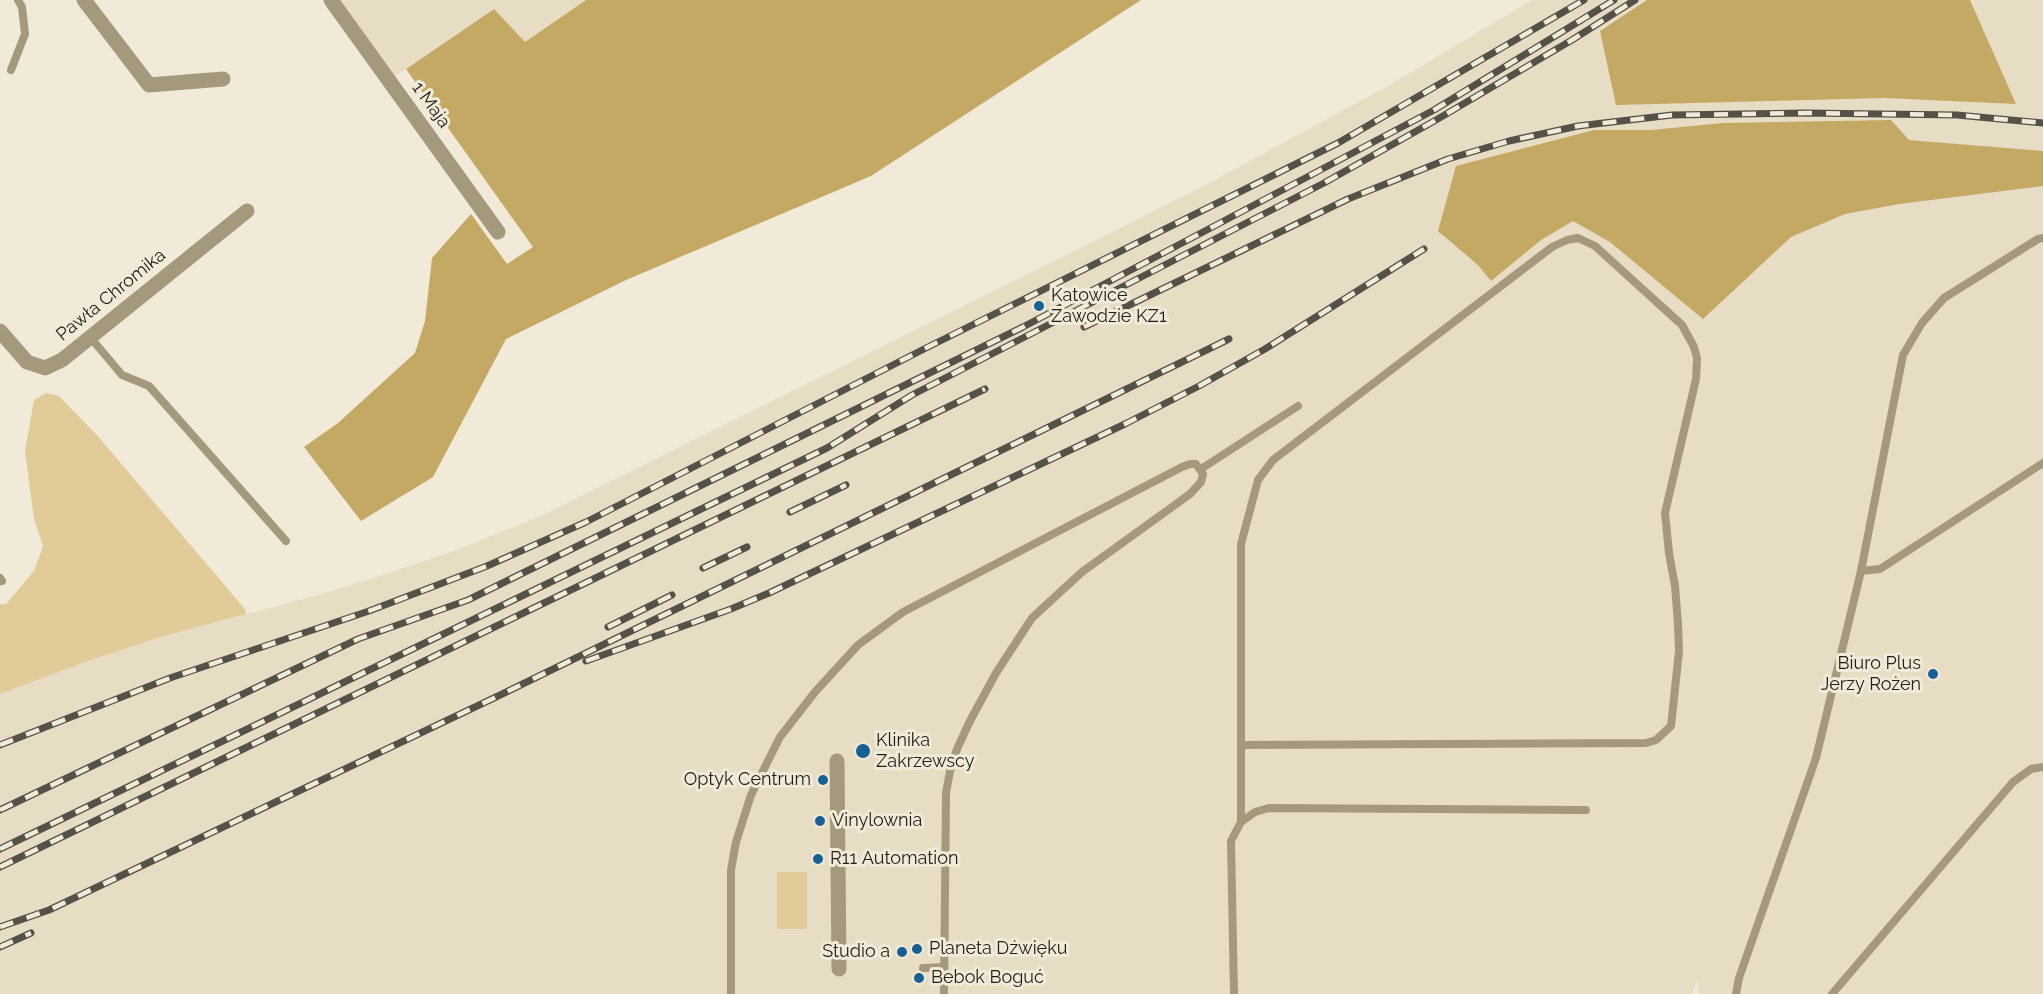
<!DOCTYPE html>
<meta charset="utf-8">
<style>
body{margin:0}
canvas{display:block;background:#f2ead8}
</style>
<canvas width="2043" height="994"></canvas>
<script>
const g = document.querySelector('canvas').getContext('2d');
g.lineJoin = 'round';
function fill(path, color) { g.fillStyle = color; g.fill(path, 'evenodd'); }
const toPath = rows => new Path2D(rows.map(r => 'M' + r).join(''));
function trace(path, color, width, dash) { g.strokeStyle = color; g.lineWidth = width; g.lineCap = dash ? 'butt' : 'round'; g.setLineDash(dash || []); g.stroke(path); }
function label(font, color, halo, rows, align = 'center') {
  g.font = font + ' Raleway,sans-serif'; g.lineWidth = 6; g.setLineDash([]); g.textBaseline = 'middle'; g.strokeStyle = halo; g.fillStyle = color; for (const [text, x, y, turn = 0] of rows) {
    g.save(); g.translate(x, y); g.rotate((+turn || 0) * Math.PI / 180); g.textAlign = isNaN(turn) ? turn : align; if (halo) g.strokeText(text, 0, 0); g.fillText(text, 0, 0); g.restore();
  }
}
const built = toPath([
 [340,0,586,0,525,42,494,9,395,76],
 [1532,0,1647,0,1600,31,1694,69,2015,104,1970,0,2043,0,2043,994,1699,994,1697,981,1692,994,0,994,0,694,88,661,164,636,315,596,376,577,456,550,539,517,1196,190,1388,86]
]);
const green = toPath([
 [46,393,59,396,96,434,245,609,246,614,164,636,88,661,0,694,0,604,6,604,34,571,43,546,34,519,25,451,34,400],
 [777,872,807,872,807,929,777,929]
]);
const forest = toPath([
 [586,0,1141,0,871,176,626,280,506,339,433,477,361,521,304,447,338,423,415,353,425,321,432,258,471,214,507,264,533,247,406,69,494,9,525,42],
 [1647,0,1970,0,2016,104,1885,98,1616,105,1600,31],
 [1891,120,1909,140,2043,151,2043,186,1899,204,1845,214,1791,237,1703,319,1610,242,1573,221,1541,240,1491,281,1478,265,1438,231,1456,166,1594,130,1651,130,1723,123]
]);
const lane = toPath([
 [11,70,25,34,22,7,18,0],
 [90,337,122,375,149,386,286,541],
 [1201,469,1298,406],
 [1861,571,1880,569,2043,463],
 [0,578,2,581],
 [1241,745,1646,743,1656,740,1671,726,1679,651,1678,624,1675,586,1669,553,1665,513,1696,379,1697,358,1694,347,1682,325,1595,246,1578,238,1567,240,1552,247,1273,460,1258,480,1241,544,1241,822],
 [923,968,944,967],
 [731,994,731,870,736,842,751,795,780,737,815,692,858,645,903,612,1182,467,1190,464,1196,464,1203,474,1201,482,1190,494,1082,572,1032,618,996,673,970,721,957,749,950,771,946,793,944,994],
 [1234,994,1231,841,1241,822,1255,812,1269,808,1586,810],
 [1736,994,1739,978,1816,758,1861,571,1903,355,1922,323,1944,298,2038,239,2043,238],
 [1832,994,2013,782,2031,769,2043,767]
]);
const street = toPath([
 [84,0,149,85,223,79],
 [331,0,498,232],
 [0,331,27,362,45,368,62,360,247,211],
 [837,761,839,969]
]);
const rail = toPath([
 [1084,327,1348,199,1448,159,1509,141,1578,126,1672,115,1807,113,1957,115,2043,123],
 [790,512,846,485],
 [703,568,747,547],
 [608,627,672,595],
 [586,661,731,609,769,593,1125,424,1199,386,1265,349,1424,249],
 [0,745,170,678,369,611,487,566,586,522,924,349,1338,143,1584,0],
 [0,810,358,639,468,600,1023,327,1434,110,1614,0],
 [0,849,827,448,912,395,1324,183,1436,120,1572,40,1635,0],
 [0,867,985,389],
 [0,927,49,910,496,697,1229,339],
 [0,947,31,933]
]);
const markers = [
 [1039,306,6,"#176094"],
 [1933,674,6,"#176094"],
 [863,751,8,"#176094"],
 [823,780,6,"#176094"],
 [820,821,6,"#176094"],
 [818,859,6,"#176094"],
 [917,949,6,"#176094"],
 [902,952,6,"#176094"],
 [919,978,6,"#176094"]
];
const streetNames = [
 ["1 Maja",431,105,54],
 ["Pawła Chromika",111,295,-39]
];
const poiNames = [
 ["Katowice",1051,296],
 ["Zawodzie KZ1",1051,317],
 ["Biuro Plus",1921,664,"right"],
 ["Jerzy Rożen",1921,685,"right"],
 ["Klinika",876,741],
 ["Zakrzewscy",876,762],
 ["Optyk Centrum",811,780,"right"],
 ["Vinylownia",832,821],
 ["R11 Automation",830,859],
 ["Planeta Dźwięku",929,949],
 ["Studio a",890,952,"right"],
 ["Bebok Boguć",931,978]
];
fill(built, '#e7ddc4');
fill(green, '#e0cb99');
fill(forest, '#c4a965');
trace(lane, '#a4997d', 8);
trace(street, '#a4997d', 15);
trace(rail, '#555148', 7);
trace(rail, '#f2ead8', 4.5, [14]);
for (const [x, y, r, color] of markers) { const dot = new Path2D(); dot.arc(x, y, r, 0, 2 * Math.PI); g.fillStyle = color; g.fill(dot); trace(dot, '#f2ead8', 2); }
label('18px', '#211e18', '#f2ead8', streetNames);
label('18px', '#211e18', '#f2ead8', poiNames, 'left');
</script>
